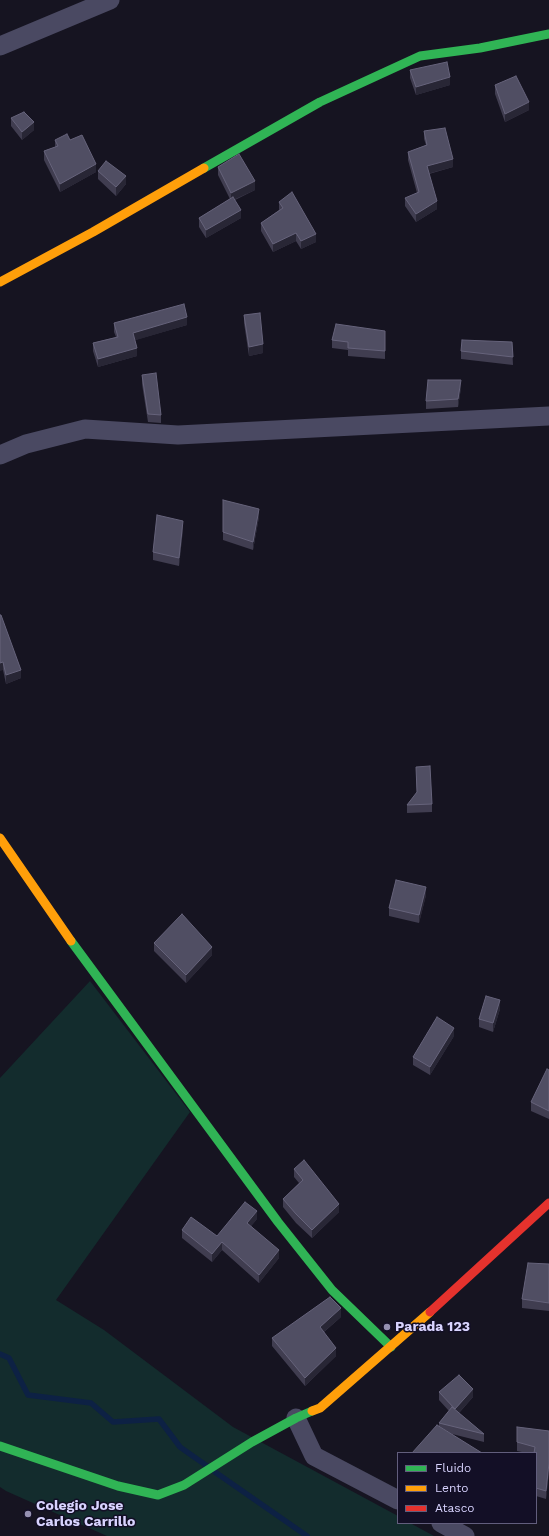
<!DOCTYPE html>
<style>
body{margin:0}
#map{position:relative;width:549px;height:1536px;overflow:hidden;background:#161421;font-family:"Work Sans",sans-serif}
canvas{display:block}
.legend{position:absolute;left:397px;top:1452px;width:140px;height:72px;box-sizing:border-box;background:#130f26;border:1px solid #625e7d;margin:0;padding:5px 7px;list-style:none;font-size:12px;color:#d9d4ff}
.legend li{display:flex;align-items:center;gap:8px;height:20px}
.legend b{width:20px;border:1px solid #625e7d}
</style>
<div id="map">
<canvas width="549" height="1536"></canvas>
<ul class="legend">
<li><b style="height:5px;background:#30b455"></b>Fluido</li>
<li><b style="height:5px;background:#ff9f0a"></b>Lento</li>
<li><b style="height:5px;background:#e5322d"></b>Atasco</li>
</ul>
</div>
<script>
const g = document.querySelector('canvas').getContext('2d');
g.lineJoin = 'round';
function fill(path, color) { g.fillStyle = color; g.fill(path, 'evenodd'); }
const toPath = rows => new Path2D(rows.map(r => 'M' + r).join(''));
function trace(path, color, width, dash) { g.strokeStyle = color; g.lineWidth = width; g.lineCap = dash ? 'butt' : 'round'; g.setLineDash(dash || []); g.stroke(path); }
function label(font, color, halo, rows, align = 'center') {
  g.font = font + ' "Work Sans",sans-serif'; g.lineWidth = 3; g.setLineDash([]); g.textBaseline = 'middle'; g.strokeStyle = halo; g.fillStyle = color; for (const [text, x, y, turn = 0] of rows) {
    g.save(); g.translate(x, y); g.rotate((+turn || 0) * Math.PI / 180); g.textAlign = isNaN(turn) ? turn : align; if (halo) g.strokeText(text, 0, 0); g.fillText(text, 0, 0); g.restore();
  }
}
const green = toPath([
 [90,981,190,1112,56,1300,104,1330,233,1427,398,1516,398,1523,410,1523,434,1536,107,1536,6,1491,0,1487,0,1078]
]);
const stream = toPath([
 [0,1354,9,1358,28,1395,91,1403,113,1422,159,1419,180,1447,207,1466],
 [215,1472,307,1536]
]);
const street = toPath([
 [0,46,110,0],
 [0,455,26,444,85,429,178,435,549,416],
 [296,1418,314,1456,398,1500],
 [441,1523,465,1536]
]);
const fast = toPath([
 [204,168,320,102,420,56,480,48,549,34],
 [71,941,278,1222,332,1290,391,1347],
 [0,1446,118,1486,158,1495,184,1485,252,1442,296,1418,312,1411]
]);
const slow = toPath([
 [0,282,93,232,204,168],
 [0,838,71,941],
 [312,1411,320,1408,430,1312]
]);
const jam = toPath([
 [430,1312,549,1203]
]);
const wall = toPath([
 [410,70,450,85,416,95,410,78],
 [495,85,529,110,505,122,495,94],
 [11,118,34,130,22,140,11,126],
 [424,131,453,167,429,174,437,209,416,222,405,206,405,198,417,193,408,160,408,152,426,145,424,139],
 [55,140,70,140,96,172,60,192,44,160,44,151,55,147],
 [218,167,255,190,235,200,241,218,206,238,199,227,199,218,230,199,218,175],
 [98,171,126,184,116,196,98,179],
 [279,202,316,242,301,249,296,241,273,252,261,231,261,223,279,210],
 [244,315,263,353,249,356,244,323],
 [114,323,187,325,135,340,137,356,98,367,93,351,93,343,116,337,114,332],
 [385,331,385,359,348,356,348,350,332,348,332,340],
 [512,342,513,365,461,359,461,351],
 [142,375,161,415,161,423,148,422,142,384],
 [461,388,458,407,426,409,426,401],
 [223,500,259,517,253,550,223,540],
 [183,529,179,566,153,560,153,552],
 [0,615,21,678,6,684,3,670],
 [416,775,432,804,432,812,407,813,407,805,417,793],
 [426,895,419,923,389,916,389,908],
 [154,943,212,955,186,983,154,951],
 [500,1009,493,1032,479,1027,479,1019],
 [454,1036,430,1075,413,1065,413,1057],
 [549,1070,549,1119,531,1111,531,1102],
 [294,1169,339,1212,312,1238,296,1223,283,1207,283,1199,299,1183,294,1177],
 [257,1219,251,1226,279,1258,259,1283,222,1250,212,1262,182,1238,182,1230,217,1236],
 [549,1264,549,1311,522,1308,522,1299],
 [341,1317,324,1332,336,1356,305,1386,272,1346,272,1338],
 [439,1392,473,1397,459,1413,484,1434,484,1442,452,1434,439,1426,439,1423,449,1411,439,1400],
 [517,1427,549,1431,549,1471,546,1499,536,1496,536,1453,527,1453,517,1451]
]);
const shadedWall = toPath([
 [450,77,450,85,416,95,416,87],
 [529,102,529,110,505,122,505,114],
 [34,122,34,130,22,140,22,132],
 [453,159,453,167,427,174,427,166],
 [96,164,96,172,60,192,60,184],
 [126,176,126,184,116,196,116,187],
 [255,181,255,190,231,201,231,193],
 [437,201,437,209,416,222,416,214],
 [241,210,241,218,206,238,206,230],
 [296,233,296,241,273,252,273,244],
 [316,234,316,242,301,249,301,241],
 [187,317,187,325,133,341,133,333],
 [263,344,263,353,249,356,249,347],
 [137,348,137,356,98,367,98,359],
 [461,380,461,388,458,407,458,399],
 [259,509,259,517,253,550,253,542],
 [183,521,183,529,179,566,179,558],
 [3,662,3,670,0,671,0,663],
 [21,670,21,678,6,684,6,675],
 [426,887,426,895,419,923,419,915],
 [212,947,212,955,186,983,186,975],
 [500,1000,500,1009,493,1032,493,1023],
 [454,1028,454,1036,430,1075,430,1067],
 [339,1204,339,1212,312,1238,312,1230],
 [257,1211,257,1219,247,1231,247,1223],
 [222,1242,222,1250,212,1262,212,1254],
 [279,1250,279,1258,259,1283,259,1275],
 [341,1308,341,1317,320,1335,320,1327],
 [336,1348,336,1356,305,1386,305,1378],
 [473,1389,473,1397,455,1417,455,1409],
 [549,1463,549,1471,546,1499,546,1491]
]);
const building = toPath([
 [447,62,450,77,416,87,410,70,447,62],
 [516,76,529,102,505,114,495,85,516,76],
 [24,112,34,122,22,132,11,118,24,112],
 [445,128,453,159,427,166,437,201,416,214,405,198,419,192,408,152,427,145,424,131,445,128],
 [67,134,70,140,82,135,96,164,60,184,44,151,58,146,55,140,67,134],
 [239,154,255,181,231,193,218,167,239,154],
 [106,161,126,176,116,187,98,171,106,161],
 [292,192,316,234,301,241,296,233,273,244,261,223,283,208,279,202,292,192],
 [233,197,241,210,206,230,199,218,233,197],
 [184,304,187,317,133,333,137,348,98,359,93,343,118,337,114,323,184,304],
 [260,313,263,344,249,347,244,315,260,313],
 [336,324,385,331,385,351,348,348,348,342,332,340,336,324],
 [462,340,512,342,513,357,461,351,462,340],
 [156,373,161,415,148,414,142,375,156,373],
 [428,380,461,380,458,399,426,401,428,380],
 [223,500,259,509,253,542,223,532,223,500],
 [157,515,183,521,179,558,153,552,157,515],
 [0,615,1,615,21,670,6,675,3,662,0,663,0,615],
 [430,766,432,804,407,805,417,792,416,767,430,766],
 [396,880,426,887,419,915,389,908,396,880],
 [182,914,212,947,186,975,154,943,182,914],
 [486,996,500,1000,493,1023,479,1019,486,996],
 [437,1017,454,1028,430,1067,413,1057,437,1017],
 [547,1069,549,1070,549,1111,531,1102,547,1069],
 [304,1160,339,1204,312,1230,296,1214,283,1199,303,1180,294,1169,304,1160],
 [245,1202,257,1211,247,1223,279,1250,259,1275,222,1242,212,1254,182,1230,191,1217,217,1236,245,1202],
 [528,1263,549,1264,549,1303,522,1299,528,1263],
 [330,1297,341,1308,320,1327,336,1348,305,1378,272,1338,330,1297],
 [459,1375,473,1389,455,1409,439,1392,459,1375],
 [452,1407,484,1434,439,1423,452,1407],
 [437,1425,482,1453,412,1453,437,1425],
 [517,1427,549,1431,549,1463,546,1491,536,1488,536,1453,534,1453,535,1447,517,1442,517,1427]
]);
const markers = [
 [387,1327,4,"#9591b1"],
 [28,1514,4,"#9591b1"]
];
const poiNames = [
 ["Parada 123",395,1327],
 ["Colegio Jose",36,1506],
 ["Carlos Carrillo",36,1522]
];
fill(green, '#132c2d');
trace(stream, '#0d2144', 5.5);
trace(street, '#4a4962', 19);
trace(fast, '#30b455', 9);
trace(slow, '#ff9f0a', 9);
trace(jam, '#e5322d', 9);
fill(wall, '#403d50');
fill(shadedWall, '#282635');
fill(building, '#504e63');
trace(building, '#66637b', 1);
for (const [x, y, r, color] of markers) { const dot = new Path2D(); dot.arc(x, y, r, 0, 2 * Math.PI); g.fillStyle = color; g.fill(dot); trace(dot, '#130f26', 1.5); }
label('bold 14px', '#d9d4ff', '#130f26', poiNames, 'left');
</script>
